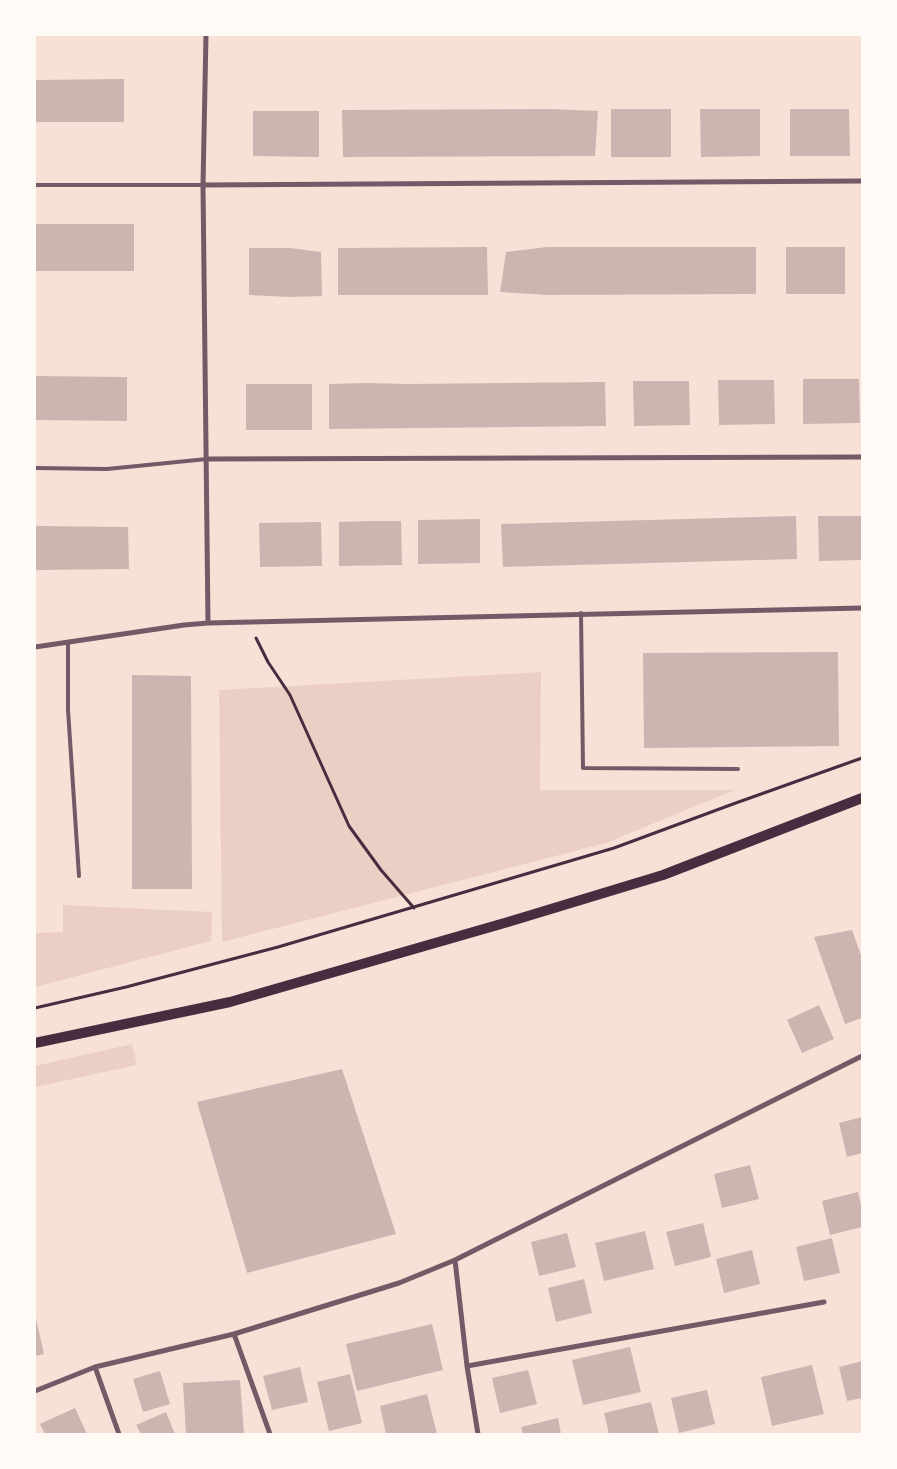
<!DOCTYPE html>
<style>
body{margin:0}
#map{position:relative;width:897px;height:1469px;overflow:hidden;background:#f7e1d7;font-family:Signika,sans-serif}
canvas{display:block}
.frame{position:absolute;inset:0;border:36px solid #fffaf5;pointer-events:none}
</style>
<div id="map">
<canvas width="897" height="1469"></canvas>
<div class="frame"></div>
</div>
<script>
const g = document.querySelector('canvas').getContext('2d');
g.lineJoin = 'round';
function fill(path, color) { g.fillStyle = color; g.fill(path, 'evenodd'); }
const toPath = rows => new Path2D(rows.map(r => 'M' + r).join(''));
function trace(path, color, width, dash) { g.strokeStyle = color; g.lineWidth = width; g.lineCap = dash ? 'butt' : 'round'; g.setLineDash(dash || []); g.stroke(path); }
const green = toPath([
 [541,672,540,790,735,790,606,843,222,942,219,690],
 [63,905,212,912,211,941,35,987,35,933,63,932],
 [132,1044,137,1065,35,1087,35,1066]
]);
const building = toPath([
 [124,79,124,122,35,122,35,80],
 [551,109,598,111,595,156,343,157,342,110],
 [611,109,671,109,671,157,611,157],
 [700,109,760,109,760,156,701,157],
 [790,109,849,109,850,156,790,156],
 [253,111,319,111,319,157,253,156],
 [35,224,134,224,134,271,35,271],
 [487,247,488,295,338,295,338,248],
 [547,247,756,247,756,294,547,295,500,292,506,252],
 [786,247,845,247,845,294,786,294],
 [249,248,290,248,321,252,322,296,289,297,249,295],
 [35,376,127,377,127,421,35,420],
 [803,379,859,379,860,423,803,424],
 [718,380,774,380,775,424,719,425],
 [633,381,689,381,690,425,634,426],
 [605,382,606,426,329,429,329,384,367,383,407,384],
 [246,384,312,384,312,430,246,430],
 [796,516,797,559,503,567,501,524],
 [818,516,862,516,862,560,819,561],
 [480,519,480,563,418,564,418,520],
 [370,521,401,521,402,565,339,566,339,522],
 [321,522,322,566,260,567,259,523],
 [35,526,128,527,129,569,35,570],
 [838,652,839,746,644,748,643,653],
 [132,675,191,676,192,889,132,889],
 [852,930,862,958,862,1018,845,1024,814,937],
 [819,1005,834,1039,802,1053,787,1020],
 [342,1069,396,1234,247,1273,197,1102],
 [862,1117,862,1153,847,1157,839,1123],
 [750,1165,759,1199,722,1208,714,1174],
 [858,1192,862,1209,862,1227,830,1235,822,1201],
 [703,1223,711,1257,675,1266,666,1232],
 [645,1231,654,1269,604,1281,595,1243],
 [567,1233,576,1267,539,1276,531,1242],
 [832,1238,840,1273,804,1281,796,1247],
 [752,1250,760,1284,724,1293,716,1259],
 [584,1279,592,1313,556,1322,548,1288],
 [35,1314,44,1354,35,1356],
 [432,1324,443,1370,357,1391,346,1344],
 [630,1347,641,1392,583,1405,572,1360],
 [862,1361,862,1398,847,1401,839,1367],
 [812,1365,824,1414,772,1426,761,1377],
 [300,1367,308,1402,272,1410,263,1376],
 [528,1370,537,1404,500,1413,492,1378],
 [160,1371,170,1404,143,1412,133,1379],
 [350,1374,362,1423,329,1431,317,1382],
 [240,1380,244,1434,186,1434,183,1383],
 [707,1390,715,1424,679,1433,671,1398],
 [427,1394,437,1434,386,1434,380,1406],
 [651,1402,659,1434,609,1434,604,1413],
 [75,1408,87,1434,45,1434,40,1424],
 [166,1412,175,1434,141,1434,136,1425],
 [558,1418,561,1434,523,1434,521,1427]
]);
const path = toPath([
 [256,638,268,662,290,695,349,826,381,870,414,908],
 [35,1008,126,987,278,947,614,848,733,804,862,758]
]);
const service = toPath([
 [35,185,203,185],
 [35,468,107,469,207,459],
 [581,613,583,768,738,769],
 [68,642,68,710,79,876]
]);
const minor = toPath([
 [206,35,203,185,208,623],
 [203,185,862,181],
 [207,459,862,457],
 [35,647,184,625,208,623,862,608],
 [455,1260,467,1366,478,1434],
 [234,1334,270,1434],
 [467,1366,824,1302],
 [95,1367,119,1434],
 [35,1391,95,1367,234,1334,399,1283,455,1260,862,1056]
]);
const secondary = toPath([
 [35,1043,230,1002,508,922,663,875,862,798]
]);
fill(green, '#ebcfc5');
fill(building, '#ccb4b1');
trace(path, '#4a2c40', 3);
trace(service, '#755966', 4);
trace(minor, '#755966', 5);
trace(secondary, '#4a2c40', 10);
</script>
